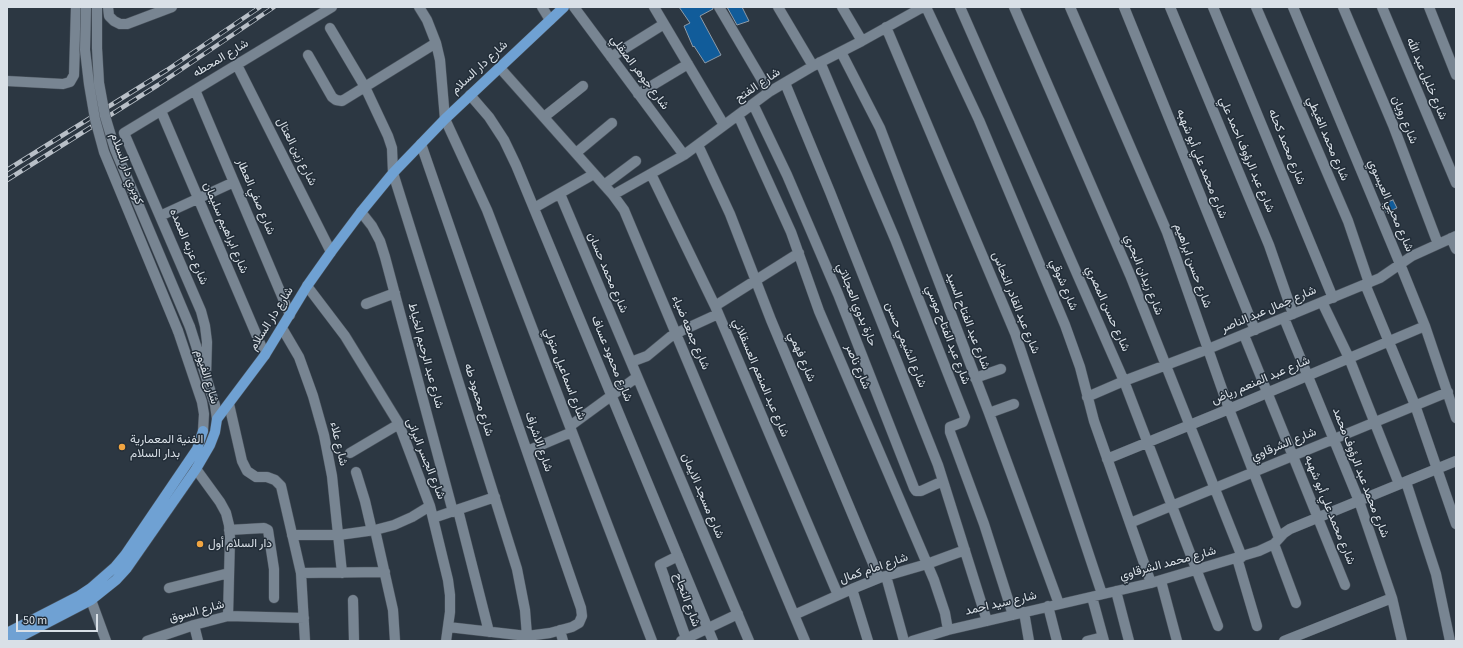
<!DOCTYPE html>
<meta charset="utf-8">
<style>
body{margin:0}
#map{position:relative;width:1463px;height:648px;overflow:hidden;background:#2c3742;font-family:"Source Sans 3",sans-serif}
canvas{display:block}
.frame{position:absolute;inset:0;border:8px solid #d9e0e7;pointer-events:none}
.scale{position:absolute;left:16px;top:614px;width:82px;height:18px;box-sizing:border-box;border:2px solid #d9e0e7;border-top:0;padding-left:5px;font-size:12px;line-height:14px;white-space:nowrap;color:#d9e0e7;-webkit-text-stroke:3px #222d38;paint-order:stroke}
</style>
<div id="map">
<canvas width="1463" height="648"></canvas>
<div class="frame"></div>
<div class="scale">50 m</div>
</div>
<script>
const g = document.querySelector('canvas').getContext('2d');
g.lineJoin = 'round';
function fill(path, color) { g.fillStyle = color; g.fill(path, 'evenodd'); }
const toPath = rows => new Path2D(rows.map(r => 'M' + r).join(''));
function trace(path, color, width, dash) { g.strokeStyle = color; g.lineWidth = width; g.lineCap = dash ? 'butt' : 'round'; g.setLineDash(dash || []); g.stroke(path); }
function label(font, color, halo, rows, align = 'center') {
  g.font = font + ' "Source Sans 3",Vazirmatn,sans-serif'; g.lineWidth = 3; g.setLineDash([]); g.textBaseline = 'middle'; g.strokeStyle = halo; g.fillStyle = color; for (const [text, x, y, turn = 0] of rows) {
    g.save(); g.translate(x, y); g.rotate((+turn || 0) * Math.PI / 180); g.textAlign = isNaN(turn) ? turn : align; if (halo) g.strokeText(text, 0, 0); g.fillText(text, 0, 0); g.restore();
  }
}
const building = toPath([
 [679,7,713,7,713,9,700,16,721,55,705,63,694,46,693,47,684,26,690,23,679,7],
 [727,7,742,7,749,21,737,25,727,7],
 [1393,200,1397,208,1386,213,1382,204,1393,200]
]);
const minor = toPath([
 [108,7,109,16,114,21,120,24,127,24,172,7],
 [419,7,427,20,436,43,440,60,445,119,487,210,652,641],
 [542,7,550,20],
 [574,7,684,155],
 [654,7,724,125],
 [719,7,769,92],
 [778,7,813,66],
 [842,7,862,41],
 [926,7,979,120,1065,325,1080,367,1094,421,1151,583],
 [960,7,1124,381,1218,626],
 [1014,7,1130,275,1242,557],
 [1070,7,1167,232,1229,409,1279,538],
 [1124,7,1255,330],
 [1170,7,1269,245,1293,314],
 [1213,7,1333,298],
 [1256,7,1348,221,1369,283],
 [1293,7,1400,264,1425,326,1456,418],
 [1343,7,1393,125,1438,244],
 [1382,7,1456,183],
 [1429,7,1456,75],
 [886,27,1015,333,1102,594],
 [330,28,365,87,388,136,392,148,393,173,517,569,525,610,527,636],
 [841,52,880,128,989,413,1059,604],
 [308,55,332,97,336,100,342,101,436,43],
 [611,57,664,24],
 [820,62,895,239,965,417,963,422,950,427,950,432,984,524,1013,615],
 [237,65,331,252],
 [500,68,613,195,624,210,805,641],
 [7,81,63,84,70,82,74,75,76,7],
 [785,83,830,192,938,465,987,621],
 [195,90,290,315],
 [638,94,688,64],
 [470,95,489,117,504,140,516,165,713,641],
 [753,104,787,175,838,294,914,488,916,491,921,491,943,481],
 [161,111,265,355],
 [738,115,791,232,819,311,934,580,945,613,948,630],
 [544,117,583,86],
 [421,144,581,608,582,616,579,623,572,627,550,633,527,636,448,627],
 [698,145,730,214,771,320,879,578],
 [576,153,612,123],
 [651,174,715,306,838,595],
 [604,185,636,161],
 [560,194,749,641],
 [613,195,684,155,769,92,813,66,862,41,923,7],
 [534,208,594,174],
 [361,212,372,226,380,241,385,257,453,512],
 [160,216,234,182],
 [1451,238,1456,249],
 [1365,284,1415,405,1456,524],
 [307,286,345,336,399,424,430,506,448,580,450,595,450,612,446,641],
 [1322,302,1349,358,1399,484],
 [366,304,395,293],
 [715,306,799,253],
 [1284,318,1359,501,1392,598,1402,641],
 [190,327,215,405,217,419],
 [282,328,299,357,313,396,324,435,332,476,342,573],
 [178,331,202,402,204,414,203,431],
 [1244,335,1345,585],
 [631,362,647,356,670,337,681,331,718,314],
 [206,376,207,342,205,326,201,311,124,133,332,7],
 [975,378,1001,369],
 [1087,397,1124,381,1208,349,1380,278,1412,256,1456,236],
 [229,404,242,461,247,471,256,477,267,477,275,480,281,486,301,573,305,641],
 [989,413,1014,404],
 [570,426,637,377],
 [527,451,572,432],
 [350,453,399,424],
 [1107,459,1229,409,1425,326],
 [196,469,220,502,226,513,229,525,230,538,228,616],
 [356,472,365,501,372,531],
 [1406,482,1436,574,1450,641],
 [458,510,489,632],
 [433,518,495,497],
 [1130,523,1448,392],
 [229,530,264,528,268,530,274,569,274,598],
 [375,530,393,610,395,641],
 [292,535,339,535,375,530,394,525,412,517,430,506],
 [1274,544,1296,603],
 [678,556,660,565,687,641],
 [1237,558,1257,626],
 [301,573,385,572],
 [886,576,904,641],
 [1161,581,1177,641],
 [169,588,229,573],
 [852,589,868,641],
 [1116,591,1129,641],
 [1092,597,1104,641],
 [91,600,106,641],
 [353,600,354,641],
 [1048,606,1057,641],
 [1024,612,1029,641],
 [794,615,852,589,879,578,927,564,965,550],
 [194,625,198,641],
 [560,630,563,641],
 [147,641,194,625,228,616,304,618],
 [681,641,738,614],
 [912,641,948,630,1151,583,1259,551,1274,544,1284,533,1290,529,1456,461],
 [1087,641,1103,637],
 [1284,641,1392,598]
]);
const major = toPath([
 [7,633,79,596,91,588,115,567,125,555,197,449,203,431],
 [12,641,91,600,116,580,127,568,196,469,210,445,215,432,217,419,265,355,307,286,331,252,361,212,393,173,445,119,564,7]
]);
const rail = toPath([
 [7,170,167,70,260,7],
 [7,180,158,85,274,7]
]);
const minorBridge = toPath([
 [86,7,85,50,89,84,95,119,104,152,178,331],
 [97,7,97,48,99,83,105,116,115,149,190,327]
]);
const markers = [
 [122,447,4,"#f2a541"],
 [200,544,4,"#f2a541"]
];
const streetNames = [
 ["شارع المحطه",221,59,-31],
 ["شارع دار السلام",480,68,-43],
 ["شارع جوهر الصقلي",639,73,53],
 ["شارع خليل عبد الله",1426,79,67],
 ["شارع الفتح",758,86,-34],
 ["شارع رويان",1404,120,68],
 ["شارع محمد الغيطي",1327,139,67],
 ["شارع محمد كحله",1286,147,68],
 ["شارع زين العتال",296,152,63],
 ["شارع عبد الرؤوف احمد علي",1246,155,67],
 ["شارع محمد علي أبو شهبه",1201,164,68],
 ["كوبري دار السلام",126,169,70],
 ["شارع صفي العطار",255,197,67],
 ["شارع محيي العيسوي",1390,206,67],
 ["شارع ابراهيم سليمان",225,228,67],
 ["شارع عزبه العمده",188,247,67],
 ["شارع حسن ابراهيم",1192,266,70],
 ["شارع محمد حسان",607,273,67],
 ["شارع زيدان البحري",1143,275,68],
 ["شارع شوقي",1063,285,67],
 ["شارع عبد القادر النحاس",1015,303,68],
 ["حارة بدوي العجلاتي",856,305,68],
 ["شارع حسن المصري",1107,309,66],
 ["شارع جمال عبد الناصر",1269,310,-23],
 ["شارع دار السلام",272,319,-58],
 ["شارع عبد الفتاح السيد",967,321,69],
 ["شارع جمعه ضياء",690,333,67],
 ["شارع عبد الفتاح موسي",947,335,69],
 ["شارع الشيمي حسن",905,345,68],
 ["شارع عبد الرحيم الخياط",425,356,75],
 ["شارع فهمي",801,357,67],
 ["شارع محمود عساف",611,359,68],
 ["شارع ناصر",857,367,67],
 ["شارع اسماعيل متولي",564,374,69],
 ["شارع الفيوم",206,377,73],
 ["شارع عبد المنعم العسقلاني",760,378,67],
 ["شارع عبد المنعم رياض",1261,381,-23],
 ["شارع محمود طه",478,400,73],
 ["شارع الاشراف",538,442,71],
 ["شارع علاء",338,444,77],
 ["شارع الشرقاوي",1284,445,-22],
 ["شارع الجسر البرانى",425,459,68],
 ["شارع محمد عبد الرؤوف محمد",1360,473,69],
 ["شارع مسجد الايمان",702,496,67],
 ["شارع محمد علي أبو شهبه",1329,510,68],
 ["شارع محمد الشرقاوي",1168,564,-15],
 ["شارع امام كمال",874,569,-19],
 ["شارع النجاح",686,600,70],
 ["شارع سيد احمد",1001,604,-13],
 ["شارع السوق",197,612,-15]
];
const poiNames = [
 ["الفنية المعمارية",130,440],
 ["بدار السلام",130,454],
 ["دار السلام أول",208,544]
];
fill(building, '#115c9a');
trace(building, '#8e9ba8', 1);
trace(minor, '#4b545e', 11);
trace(major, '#4b545e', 11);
trace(minor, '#788592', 10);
trace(major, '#6fa1d3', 10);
trace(rail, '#b8bfc7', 4.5);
trace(rail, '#222d38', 3, [9]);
trace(minorBridge, '#4b545e', 11, []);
trace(minorBridge, '#788592', 10);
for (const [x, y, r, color] of markers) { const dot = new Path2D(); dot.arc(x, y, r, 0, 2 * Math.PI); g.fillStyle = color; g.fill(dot); trace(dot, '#222d38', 1.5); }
label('12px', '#d9e0e7', '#222d38', streetNames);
label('12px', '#d9e0e7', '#222d38', poiNames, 'left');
</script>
